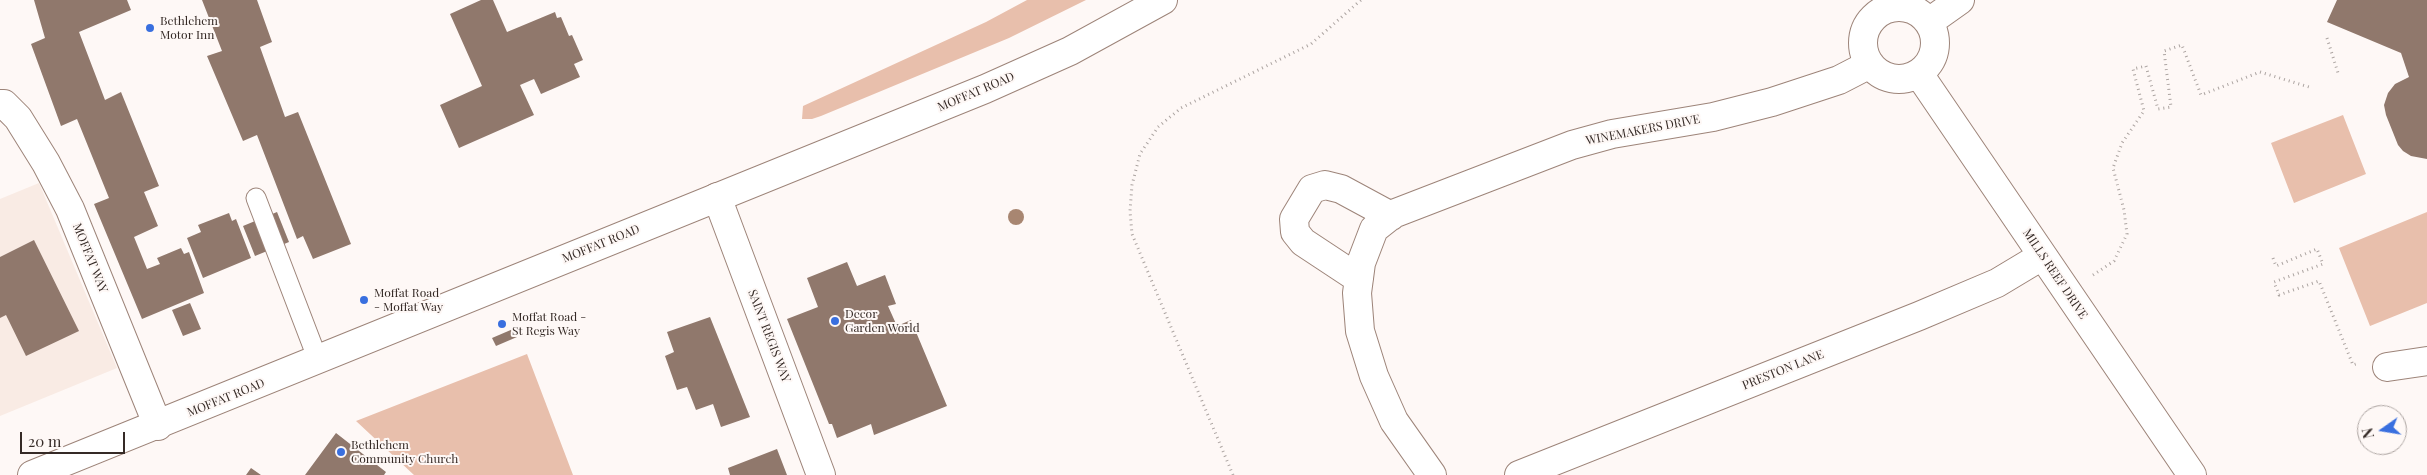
<!DOCTYPE html>
<style>
body{margin:0}
#map{position:relative;width:2427px;height:475px;overflow:hidden;background:#fef8f6;font-family:"Playfair Display",serif}
canvas{display:block}
.north{position:absolute;left:2357px;top:405px;width:50px;height:50px;box-sizing:border-box;background:#fef8f6;border:1px solid #aea6a3;border-radius:50%;rotate:257deg;font-size:14px;font-weight:700;line-height:20px;text-align:center;color:#352a26}
.north::after{content:'';display:block;margin:auto;width:18px;height:22px;background:#396fdf;clip-path:polygon(50% 0,100% 100%,50% 72%,0 100%)}
.scale{position:absolute;left:20px;top:432px;width:105px;height:22px;box-sizing:border-box;border:2px solid #352a26;border-top:0;padding-left:6px;font-size:15px;line-height:18px;white-space:nowrap;color:#352a26;-webkit-text-stroke:4px #fef8f6;paint-order:stroke}
</style>
<div id="map">
<canvas width="2427" height="475"></canvas>
<div class="north">N</div>
<div class="scale">20 m</div>
</div>
<script>
const g = document.querySelector('canvas').getContext('2d');
g.lineJoin = 'round';
function fill(path, color) { g.fillStyle = color; g.fill(path, 'evenodd'); }
const toPath = rows => new Path2D(rows.map(r => 'M' + r).join(''));
function trace(path, color, width, dash) { g.strokeStyle = color; g.lineWidth = width; g.lineCap = dash ? 'butt' : 'round'; g.setLineDash(dash || []); g.stroke(path); }
function label(font, color, halo, rows, align = 'center') {
  g.font = font + ' "Playfair Display",serif'; g.lineWidth = 4; g.setLineDash([]); g.textBaseline = 'middle'; g.strokeStyle = halo; g.fillStyle = color; for (const [text, x, y, turn = 0] of rows) {
    g.save(); g.translate(x, y); g.rotate((+turn || 0) * Math.PI / 180); g.textAlign = isNaN(turn) ? turn : align; if (halo) g.strokeText(text, 0, 0); g.fillText(text, 0, 0); g.restore();
  }
}
const built = toPath([
 [39,183,117,368,0,416,0,199]
]);
const green = toPath([
 [1027,0,1086,0,1009,38,821,116,812,119,802,119,803,106,986,22],
 [2343,115,2366,174,2294,203,2271,143],
 [2427,212,2427,303,2370,326,2339,248],
 [527,354,573,475,414,475,356,421]
]);
const building = toPath([
 [34,0,127,0,131,10,79,32,105,100,121,92,159,186,144,192,158,226,134,237,147,269,160,264,157,258,181,248,184,254,189,252,204,293,142,319,94,204,109,198,77,119,61,126,31,44,45,38],
 [202,0,257,0,272,42,260,47,285,117,298,112,351,244,313,259,303,236,297,239,257,135,243,141,207,56,222,51],
 [481,0,493,0,507,32,555,12,557,18,561,17,569,36,572,35,583,60,574,64,580,77,541,94,534,79,520,85,534,115,459,148,440,105,482,86,450,14],
 [2337,0,2427,0,2427,159,2411,156,2403,151,2398,145,2386,115,2384,105,2388,93,2395,84,2409,77,2401,53,2327,22],
 [277,212,289,242,255,256,243,226],
 [229,213,232,221,236,219,251,258,203,278,187,238,201,232,198,225],
 [34,240,79,331,26,356,6,315,0,318,0,257],
 [847,262,857,286,885,275,896,304,888,306,897,326,911,320,947,406,874,435,871,424,837,438,832,424,829,424,787,319,818,307,807,278],
 [190,303,201,329,183,336,172,310],
 [710,317,750,417,721,427,713,404,696,410,687,387,677,390,665,356,674,352,667,332],
 [513,329,517,337,496,346,492,338],
 [336,433,386,472,384,475,305,475],
 [777,449,787,475,730,475,728,468],
 [251,468,261,475,246,475]
]);
const path = toPath([
 [2327,38,2339,76],
 [2273,258,2276,266,2317,249,2323,264,2274,282,2279,295,2319,281,2353,365,2356,364],
 [2093,275,2114,261,2127,234,2124,210,2113,168,2122,143,2144,111,2133,69,2146,66,2158,109,2171,107,2164,51,2182,45,2201,95,2260,72,2309,87],
 [1233,475,1132,234,1130,211,1132,185,1140,154,1158,127,1181,108,1311,44,1361,0]
]);
const lane = toPath([
 [256,198,318,360]
]);
const street = toPath([
 '1863 43a36 36 0 1 1 72 0a36 36 0 1 1-72 0Z',
 [1929,22,1960,0],
 [1919,74,2192,475],
 [0,104,4,104,18,118,46,163,70,209,158,426],
 [717,197,821,475],
 [1359,279,1303,242,1295,232,1294,219,1312,189,1325,185,1341,189,1391,216],
 [2387,367,2427,361],
 [1432,475,1394,421,1374,376,1360,331,1357,293,1361,263,1374,229,1393,214,1572,145,1612,134,1713,117,1772,102,1839,80,1870,64],
 [1519,475,1919,316,1997,283,2042,256]
]);
const secondary = toPath([
 [32,475,985,89,1070,51,1163,0]
]);
const trees = [
 [1016,217]
];
const markers = [
 [150,28,5,"#396fdf"],
 [364,300,5,"#396fdf"],
 [835,321,5,"#396fdf"],
 [502,324,5,"#396fdf"],
 [341,452,5,"#396fdf"]
];
const poiNames = [
 ["Bethlehem",160,21],
 ["Motor Inn",160,35],
 ["Moffat Road",374,293],
 ["- Moffat Way",374,307],
 ["Decor",845,314],
 ["Garden World",845,328],
 ["Moffat Road -",512,317],
 ["St Regis Way",512,331],
 ["Bethlehem",351,445],
 ["Community Church",351,459]
];
const streetNames = [
 ["MOFFAT ROAD",976,92,-23],
 ["WINEMAKERS DRIVE",1643,130,-11],
 ["MOFFAT ROAD",601,244,-22],
 ["MOFFAT WAY",90,258,68],
 ["MILLS REEF DRIVE",2055,274,56],
 ["SAINT REGIS WAY",769,336,69],
 ["PRESTON LANE",1783,370,-22],
 ["MOFFAT ROAD",226,398,-22]
];
fill(built, '#f9ebe4');
fill(green, '#e8bfac');
fill(building, '#90786c');
trace(lane, '#9d8479', 21);
trace(street, '#9d8479', 30);
trace(secondary, '#9d8479', 30);
trace(path, '#aca4a1', 3, [1, 4]);
trace(lane, '#fff', 19);
trace(street, '#fff', 28);
trace(secondary, '#fff', 28);
g.fillStyle = '#a88671';
for (const [x, y] of trees) { g.beginPath(); g.arc(x, y, 8, 0, 2 * Math.PI); g.fill(); }
for (const [x, y, r, color] of markers) { const dot = new Path2D(); dot.arc(x, y, r, 0, 2 * Math.PI); g.fillStyle = color; g.fill(dot); trace(dot, '#fef8f6', 2); }
label('12px', '#352a26', '#fef8f6', poiNames, 'left');
label('12px', '#352a26', '#fef8f6', streetNames);
</script>
